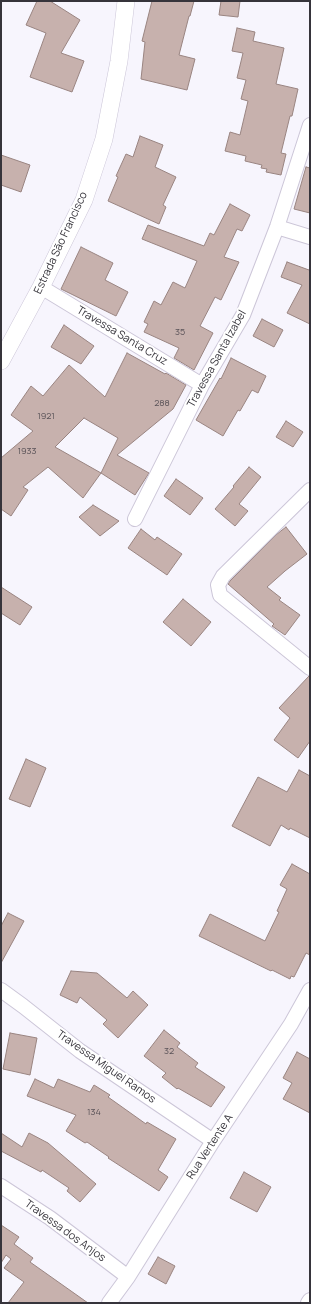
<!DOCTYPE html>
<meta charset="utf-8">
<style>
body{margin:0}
#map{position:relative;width:311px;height:1304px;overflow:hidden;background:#f7f5fd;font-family:Manrope,sans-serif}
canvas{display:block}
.frame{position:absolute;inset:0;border:2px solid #36343b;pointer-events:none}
</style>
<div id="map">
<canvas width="311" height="1304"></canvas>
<div class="frame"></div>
</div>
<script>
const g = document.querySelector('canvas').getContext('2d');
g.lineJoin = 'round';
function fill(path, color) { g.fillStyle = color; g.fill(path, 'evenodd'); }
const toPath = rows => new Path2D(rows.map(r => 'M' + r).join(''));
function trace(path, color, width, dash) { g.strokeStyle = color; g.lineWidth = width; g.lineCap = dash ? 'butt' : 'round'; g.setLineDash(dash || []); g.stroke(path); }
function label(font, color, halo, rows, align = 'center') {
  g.font = font + ' Manrope,sans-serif'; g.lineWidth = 4; g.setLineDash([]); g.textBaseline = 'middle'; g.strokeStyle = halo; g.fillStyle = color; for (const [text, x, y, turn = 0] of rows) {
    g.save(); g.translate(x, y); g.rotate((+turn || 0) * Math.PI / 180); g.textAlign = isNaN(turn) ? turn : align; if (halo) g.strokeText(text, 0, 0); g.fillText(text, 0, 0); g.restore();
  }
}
const building = toPath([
 [37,1,50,1,80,20,61,53,84,61,72,92,30,77,46,33,26,25,37,1],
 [152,1,194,1,190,16,189,16,179,55,195,59,187,90,141,79,145,42,142,41,152,1],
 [221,1,240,1,238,17,219,15,221,1],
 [237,28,255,32,253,41,284,48,276,84,298,89,292,116,290,116,281,153,286,154,281,175,266,172,267,169,261,168,262,165,245,161,246,156,225,151,230,132,240,135,248,101,241,99,246,80,237,78,243,53,232,51,237,28],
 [140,136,163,145,155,167,176,177,163,205,166,207,159,224,108,201,118,177,116,176,126,154,133,157,140,136],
 [1,155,30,165,21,192,1,185,1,155],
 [306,167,310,168,310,213,294,209,306,167],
 [230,204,250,215,242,231,237,229,224,257,239,262,221,300,215,297,200,326,213,333,194,370,174,358,179,348,144,332,148,324,144,322,154,301,161,305,173,282,185,288,197,261,142,239,148,225,204,246,210,233,214,235,230,204],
 [81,247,113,263,105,280,128,292,116,316,61,289,81,247],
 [287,262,309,270,310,268,310,324,287,313,302,285,281,277,287,262],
 [262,319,283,330,274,347,253,336,262,319],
 [64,325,94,346,81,364,51,347,64,325],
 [127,353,165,374,166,373,186,385,173,409,117,455,149,473,135,495,101,473,83,498,48,467,23,487,28,490,11,516,1,509,1,458,33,431,11,415,31,386,43,396,69,365,105,397,127,353],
 [84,418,118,438,101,473,55,447,84,418],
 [231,358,266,376,258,393,252,390,240,411,238,410,223,436,196,420,220,378,221,379,231,358],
 [286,421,303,432,293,447,276,437,286,421],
 [249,467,261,477,239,504,248,511,235,526,215,509,234,487,233,486,249,467],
 [176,479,203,498,190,515,164,496,176,479],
 [93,505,119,521,100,536,79,517,93,505],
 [286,527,307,554,285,571,267,587,281,598,279,600,300,615,285,635,272,626,274,624,228,584,230,581,277,534,286,527],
 [141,529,155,540,157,537,182,554,167,575,128,548,141,529],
 [1,587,32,607,20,625,1,613,1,587],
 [183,599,211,622,191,646,163,622,183,599],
 [309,676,310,676,310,741,298,758,274,740,290,718,279,708,309,676],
 [26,759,46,768,30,807,9,799,26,759],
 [299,770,310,776,310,838,290,828,289,830,281,825,270,846,232,826,258,777,287,792,299,770],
 [292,864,310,874,310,955,306,953,294,977,291,976,290,979,272,970,271,971,199,936,210,914,265,941,279,912,277,911,287,889,280,885,292,864],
 [8,913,24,921,1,963,1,926,8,913],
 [71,971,97,973,127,998,133,991,148,1005,118,1038,103,1024,107,1020,80,997,77,1003,60,995,71,971],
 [164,1030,180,1043,177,1047,198,1063,195,1067,225,1087,211,1107,178,1088,177,1089,162,1077,166,1073,144,1056,164,1030],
 [10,1033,37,1038,30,1075,3,1069,10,1033],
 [297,1052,310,1059,310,1113,283,1099,292,1083,283,1078,297,1052],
 [35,1079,54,1088,58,1079,90,1092,94,1085,110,1095,108,1097,146,1124,147,1122,176,1139,158,1170,168,1177,159,1191,108,1158,109,1157,87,1142,85,1143,66,1131,76,1115,27,1096,35,1079],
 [1,1133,22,1147,29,1133,48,1143,96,1184,80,1202,67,1191,69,1188,42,1170,41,1172,1,1151,1,1133],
 [244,1172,271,1187,257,1212,230,1198,244,1172],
 [1,1225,19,1237,14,1244,33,1258,30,1262,88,1303,8,1303,24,1282,4,1268,11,1259,6,1255,1,1263,1,1225],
 [158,1257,175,1266,166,1284,148,1274,158,1257]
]);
const minor = toPath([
 [277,227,310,237],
 [41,287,202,385],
 [310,490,223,576,218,585,220,595,310,668],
 [135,519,202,385,243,315,277,227,310,125],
 [1,990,23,1006,80,1051,213,1141],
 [1,1186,50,1218,128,1277],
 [109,1303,128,1277,213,1141,291,1024,310,990],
 [308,1303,310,1300]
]);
const tertiary = toPath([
 [1,361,41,287,84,200,104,139,119,61,126,1]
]);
const numberNames = [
 ["35",180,332],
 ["288",162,403],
 ["1921",46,416],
 ["1933",27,451],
 ["32",169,1051],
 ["134",94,1112]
];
const streetNames = [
 ["Estrada São Francisco",61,243,-65],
 ["Travessa Santa Cruz",122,336,31],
 ["Travessa Santa Izabel",217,359,-61],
 ["Travessa Miguel Ramos",106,1067,35],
 ["Rua Vertente A",210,1147,-57],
 ["Travessa dos Anjos",65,1231,36]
];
fill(building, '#c7b1ad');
trace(building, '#998481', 1);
trace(minor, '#ccc6d8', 16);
trace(tertiary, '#ccc6d8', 18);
trace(minor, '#fff', 14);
trace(tertiary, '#fff', 17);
label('9px', '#5a5358', null, numberNames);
label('11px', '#36343b', '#fff', streetNames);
</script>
